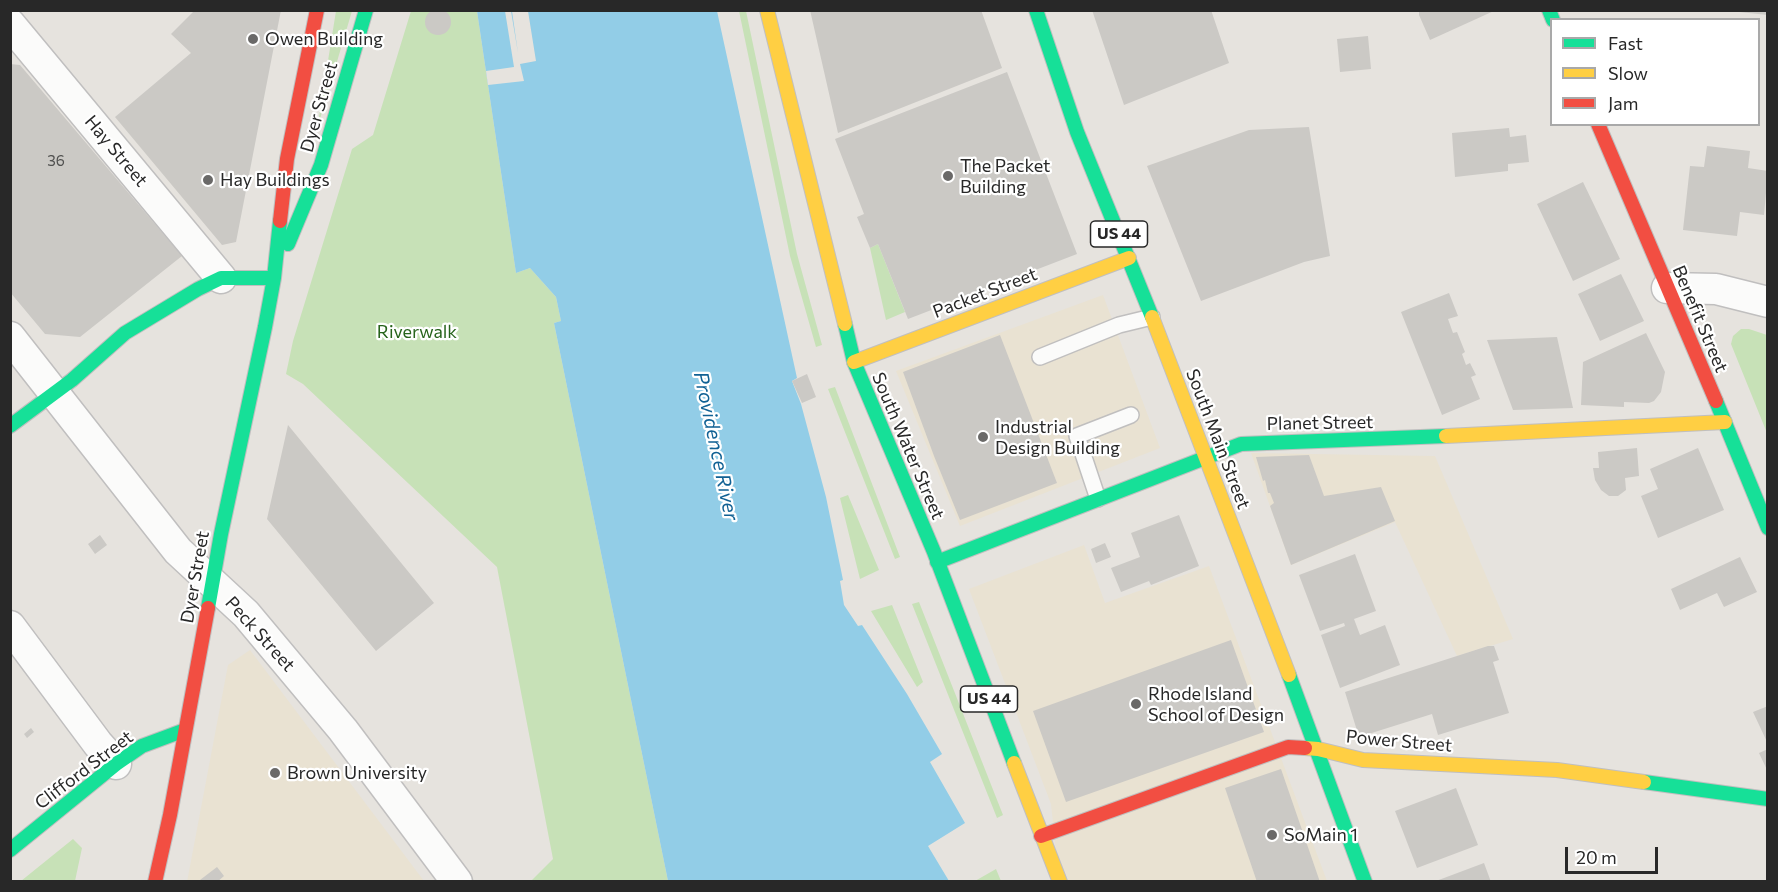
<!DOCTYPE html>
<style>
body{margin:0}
#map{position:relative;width:1778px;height:892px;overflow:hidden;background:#e6e3de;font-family:Commissioner,sans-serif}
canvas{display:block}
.frame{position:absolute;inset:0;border:12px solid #282828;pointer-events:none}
.legend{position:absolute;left:1550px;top:18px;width:210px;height:108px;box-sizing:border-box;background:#fff;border:2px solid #a9a9a9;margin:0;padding:8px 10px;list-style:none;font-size:18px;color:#282828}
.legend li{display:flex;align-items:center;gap:12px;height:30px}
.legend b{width:30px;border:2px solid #a9a9a9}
.scale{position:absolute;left:1565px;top:847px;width:93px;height:27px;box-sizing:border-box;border:3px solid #282828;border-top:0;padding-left:8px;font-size:18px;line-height:21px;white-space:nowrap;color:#282828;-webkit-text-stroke:4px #fff;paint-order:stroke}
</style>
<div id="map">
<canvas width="1778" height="892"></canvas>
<div class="frame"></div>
<ul class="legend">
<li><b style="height:8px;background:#16e098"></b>Fast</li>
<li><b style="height:8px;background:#ffcf43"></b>Slow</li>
<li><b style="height:8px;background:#f24e42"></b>Jam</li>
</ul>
<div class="scale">20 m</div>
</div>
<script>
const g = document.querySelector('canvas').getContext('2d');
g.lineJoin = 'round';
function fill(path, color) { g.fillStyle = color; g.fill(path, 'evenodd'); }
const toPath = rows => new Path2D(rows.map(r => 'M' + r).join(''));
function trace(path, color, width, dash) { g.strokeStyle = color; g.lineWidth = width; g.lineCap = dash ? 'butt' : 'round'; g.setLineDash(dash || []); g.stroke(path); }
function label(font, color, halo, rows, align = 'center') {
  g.font = font + ' Commissioner,sans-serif'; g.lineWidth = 4.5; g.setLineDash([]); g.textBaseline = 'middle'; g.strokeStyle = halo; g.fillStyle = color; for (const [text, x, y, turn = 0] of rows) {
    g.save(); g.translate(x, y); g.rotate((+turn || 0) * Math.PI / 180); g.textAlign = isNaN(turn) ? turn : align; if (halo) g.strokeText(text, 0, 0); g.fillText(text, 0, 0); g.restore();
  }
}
const education = toPath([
 [1103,295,1160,448,960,526,896,371],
 [1251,453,1435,456,1513,639,1457,656,1395,522,1291,565],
 [1084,545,1105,603,1209,566,1327,881,1069,881,1056,852,1051,804,969,589],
 [250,650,424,881,187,882,228,665]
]);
const green = toPath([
 [336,11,352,11,317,129],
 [411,11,477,11,516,273,530,268,556,297,561,321,554,323,668,881,531,881,553,859,497,567,303,384,286,374,293,341,352,149,373,135],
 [739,11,746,11,797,254,822,345,816,347,790,256],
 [878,244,905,312,886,320,870,248],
 [1741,329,1749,329,1767,335,1767,433,1731,344,1733,336],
 [835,387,900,557,895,559,828,389],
 [848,495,879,570,860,579,840,498],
 [919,602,1003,815,997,818,912,604],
 [892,605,923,682,917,687,871,611],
 [73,839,82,848,75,881,21,881],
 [996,869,1001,881,975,881]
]);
const water = toPath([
 [477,11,717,11,797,378,792,381,801,404,826,497,843,580,840,581,844,605,858,626,862,625,907,694,942,754,930,762,965,823,928,846,949,881,668,881,554,323,561,321,556,297,530,268,516,273]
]);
const pier = toPath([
 [505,11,511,11,518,53,512,11,528,11,536,61,520,64,524,81,488,85,486,71,514,67]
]);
const building = toPath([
 '425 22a13 13 0 1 1 26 0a13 13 0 1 1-26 0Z',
 [195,10,281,10,236,242,222,245,115,117,191,53,171,34],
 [810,10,981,10,1002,68,838,133],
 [1092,10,1211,10,1229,63,1124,105],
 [1419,10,1496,10,1430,40,1419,15],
 [1739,10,1768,10,1768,15,1739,12],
 [1368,36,1371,69,1340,72,1337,39],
 [10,64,20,65,182,256,80,337,45,334,10,292],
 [1007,72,1077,254,908,319,878,244,870,248,857,217,864,214,835,139],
 [1309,127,1330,256,1304,262,1201,301,1147,166,1249,130],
 [1509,128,1510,137,1526,135,1529,162,1508,164,1508,171,1455,177,1452,133],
 [1707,146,1750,151,1748,168,1768,171,1764,215,1740,212,1737,236,1683,230,1690,166,1704,167],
 [1583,182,1620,259,1573,281,1537,204],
 [1621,274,1644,321,1600,341,1578,294],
 [1449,293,1458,316,1448,319,1453,333,1457,332,1465,352,1462,354,1466,365,1470,363,1476,375,1471,377,1480,399,1442,415,1401,312],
 [1646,333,1665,372,1661,392,1654,401,1649,403,1624,402,1624,407,1581,405,1583,362],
 [1000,335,1057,483,960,520,934,456,903,372],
 [1557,337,1573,408,1513,410,1487,340],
 [807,374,816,397,802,403,792,381],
 [288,425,434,603,376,651,267,519],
 [1637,448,1639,476,1625,478,1626,490,1618,496,1609,496,1601,490,1595,480,1593,468,1599,468,1598,452],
 [1698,448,1724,510,1658,538,1641,496,1658,489,1650,469],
 [1309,455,1324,496,1381,487,1395,521,1291,565,1270,506,1274,503,1270,493,1268,493,1265,480,1263,481,1256,457],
 [1179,515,1199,566,1151,585,1149,581,1121,592,1111,568,1140,557,1131,533],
 [100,535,107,545,95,554,88,544],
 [1105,543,1111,557,1096,563,1091,549],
 [1355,554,1376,611,1354,619,1360,635,1385,625,1400,665,1340,688,1321,635,1345,626,1344,623,1320,631,1299,575],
 [1740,557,1757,592,1724,607,1717,593,1680,610,1671,589],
 [1231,640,1264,732,1066,802,1033,711],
 [1488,646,1494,646,1499,660,1493,662,1509,713,1438,735,1432,714,1359,737,1345,692],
 [1768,706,1768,744,1753,712],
 [31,728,34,732,27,738,24,734],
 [1768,749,1768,772,1759,753],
 [1281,769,1320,882,1257,882,1225,788],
 [1456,788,1478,845,1417,868,1395,811],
 [1484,863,1491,882,1436,882,1436,881],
 [217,867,224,876,217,882,201,882,200,880]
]);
const lane = toPath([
 [1040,357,1119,325,1152,317],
 [1098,499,1077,436,1131,415]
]);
const street = toPath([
 [10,24,221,278],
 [1667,288,1716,289,1768,302],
 [10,337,178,551,246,614,343,730,457,882],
 [10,626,98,744,116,764]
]);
const fast = toPath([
 [1036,10,1077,132,1152,317],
 [1549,10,1553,20],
 [288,244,321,165,366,10],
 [845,324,854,362,934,552,1014,763],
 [1716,401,1768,528],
 [10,426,72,380,125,333,198,289,221,278,274,278],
 [937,562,1241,444,1446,436],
 [208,608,221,534,265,327,274,278,280,221],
 [1289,675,1365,882],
 [1644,782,1768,799],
 [10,850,116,764,142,746,185,730]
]);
const slow = toPath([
 [767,10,845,324],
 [1152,317,1289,675],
 [854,362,1129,258],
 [1446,436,1725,422],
 [1305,748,1318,749,1363,760,1557,770,1644,782],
 [1014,763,1060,882]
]);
const jam = toPath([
 [1598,124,1716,401],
 [280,221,287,159,317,10],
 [1041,836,1288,747,1305,748],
 [155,882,170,815,208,608]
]);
const markers = [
 [253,39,6,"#6a6968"],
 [948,176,6,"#6a6968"],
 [208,180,6,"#6a6968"],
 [983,437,6,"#6a6968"],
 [1136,704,6,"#6a6968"],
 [275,773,6,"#6a6968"],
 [1272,835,6,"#6a6968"]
];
const numberNames = [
 ["36",56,161]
];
const shields = [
 [1119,234,57],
 [989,699,57]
];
const shieldNames = [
 ["US 44",1119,234],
 ["US 44",989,699]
];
const poiNames = [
 ["Owen Building",265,39],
 ["The Packet",960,166],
 ["Building",960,187],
 ["Hay Buildings",220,180],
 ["Industrial",995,427],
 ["Design Building",995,448],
 ["Rhode Island",1148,694],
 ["School of Design",1148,715],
 ["Brown University",287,773],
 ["SoMain 1",1284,835]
];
const streetNames = [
 ["Dyer Street",319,107,-74],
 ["Hay Street",116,151,50],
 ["Packet Street",985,293,-21],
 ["Benefit Street",1700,319,67],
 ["Planet Street",1320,423,-1],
 ["South Main Street",1218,439,69],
 ["South Water Street",908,446,67],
 ["Dyer Street",195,577,-80],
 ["Peck Street",260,634,48],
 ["Power Street",1399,741,5],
 ["Clifford Street",84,770,-37]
];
const parkNames = [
 ["Riverwalk",417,332]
];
const waterNames = [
 ["Providence River",716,446,78]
];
fill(education, '#e9e2d2');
fill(green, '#c7e1b7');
fill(water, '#92cde7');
fill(pier, '#e6e3de');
fill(building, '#cbc9c5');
trace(lane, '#c0bfbf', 18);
trace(street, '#c0bfbf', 33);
trace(fast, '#c0bfbf', 16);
trace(slow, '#c0bfbf', 16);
trace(jam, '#c0bfbf', 16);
trace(lane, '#fbfbfa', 15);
trace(street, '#fbfbfa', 30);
trace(fast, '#16e098', 14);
trace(slow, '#ffcf43', 14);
trace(jam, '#f24e42', 14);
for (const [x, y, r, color] of markers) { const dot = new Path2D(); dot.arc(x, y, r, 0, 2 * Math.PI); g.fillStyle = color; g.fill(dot); trace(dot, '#fff', 2); }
label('15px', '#525251', null, numberNames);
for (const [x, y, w] of shields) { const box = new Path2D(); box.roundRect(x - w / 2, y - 13, w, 26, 4.5); g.fillStyle = '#fff'; g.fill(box); trace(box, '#282828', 1.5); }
label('bold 16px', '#282828', null, shieldNames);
label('18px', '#282828', '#fff', poiNames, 'left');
label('18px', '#282828', '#fff', streetNames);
label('18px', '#26631b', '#fff', parkNames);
label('italic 20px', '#106194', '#fff', waterNames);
</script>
